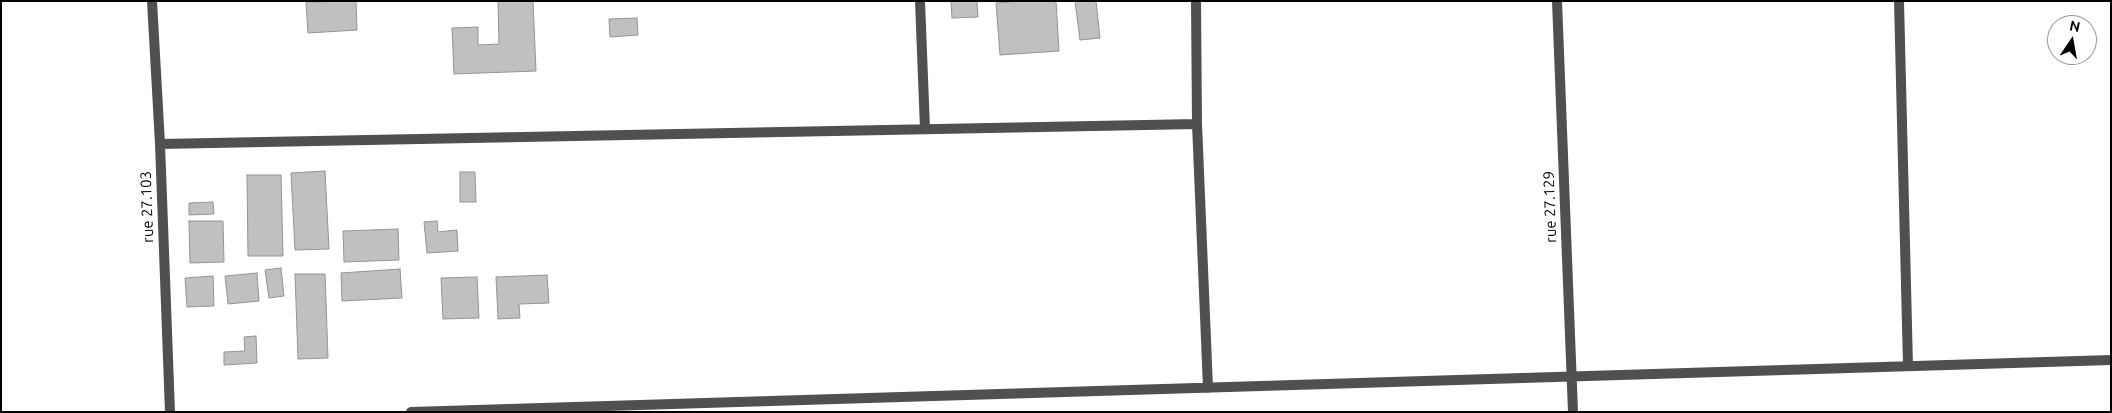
<!DOCTYPE html>
<style>
body{margin:0}
#map{position:relative;width:2112px;height:413px;overflow:hidden;background:#fff;font-family:Ubuntu,sans-serif}
canvas{display:block}
.frame{position:absolute;inset:0;border:2px solid #000;pointer-events:none}
.north{position:absolute;left:2047px;top:15px;width:50px;height:50px;box-sizing:border-box;background:#fff;border:1px solid #999;border-radius:50%;rotate:12deg;font-size:14px;font-weight:700;line-height:20px;text-align:center;color:#000}
.north::after{content:'';display:block;margin:auto;width:18px;height:22px;background:#000;clip-path:polygon(50% 0,100% 100%,50% 72%,0 100%)}
</style>
<div id="map">
<canvas width="2112" height="413"></canvas>
<div class="frame"></div>
<div class="north">N</div>
</div>
<script>
const g = document.querySelector('canvas').getContext('2d');
g.lineJoin = 'round';
function fill(path, color) { g.fillStyle = color; g.fill(path, 'evenodd'); }
const toPath = rows => new Path2D(rows.map(r => 'M' + r).join(''));
function trace(path, color, width, dash) { g.strokeStyle = color; g.lineWidth = width; g.lineCap = dash ? 'butt' : 'round'; g.setLineDash(dash || []); g.stroke(path); }
function label(font, color, halo, rows, align = 'center') {
  g.font = font + ' Ubuntu,sans-serif'; g.lineWidth = 5; g.setLineDash([]); g.textBaseline = 'middle'; g.strokeStyle = halo; g.fillStyle = color; for (const [text, x, y, turn = 0] of rows) {
    g.save(); g.translate(x, y); g.rotate((+turn || 0) * Math.PI / 180); g.textAlign = isNaN(turn) ? turn : align; if (halo) g.strokeText(text, 0, 0); g.fillText(text, 0, 0); g.restore();
  }
}
const building = toPath([
 [356,1,357,30,308,33,306,2,356,1],
 [498,1,533,1,536,71,454,74,452,28,478,27,478,45,499,44,498,1],
 [951,1,977,1,978,17,952,18,951,1],
 [1021,1,1056,1,1059,51,1000,55,996,3,1021,1],
 [1075,1,1096,1,1100,38,1080,40,1075,1],
 [637,18,638,35,610,37,609,19,637,18],
 [325,171,329,249,295,250,291,173,325,171],
 [460,172,475,172,476,202,460,202,460,172],
 [247,175,281,175,283,256,248,256,247,175],
 [213,202,214,214,189,215,189,203,213,202],
 [189,221,223,221,224,262,190,263,189,221],
 [437,221,438,232,457,230,458,251,427,253,424,222,437,221],
 [398,229,399,260,344,262,343,231,398,229],
 [281,268,284,296,269,298,265,270,281,268],
 [400,269,402,298,342,301,341,273,400,269],
 [257,273,259,301,228,304,225,276,257,273],
 [295,274,325,274,328,358,298,359,295,274],
 [547,275,549,303,519,304,520,318,498,319,496,277,547,275],
 [213,276,214,306,187,307,185,278,213,276],
 [477,277,479,318,443,319,441,278,477,277],
 [256,336,257,363,224,365,224,352,245,351,244,337,256,336]
]);
const street = toPath([
 [152,1,160,144,170,412],
 [920,1,925,129],
 [1196,1,1197,124,1208,388],
 [1557,1,1573,412],
 [1899,1,1908,366],
 [160,144,1197,124],
 [411,412,2111,360]
]);
const streetNames = [
 ["rue 27.103",147,207,-92],
 ["rue 27.129",1550,207,-92]
];
fill(building, '#c0c0c0');
trace(building, '#949494', 1);
trace(street, '#505050', 10);
label('15px', '#000', '#fff', streetNames);
</script>
